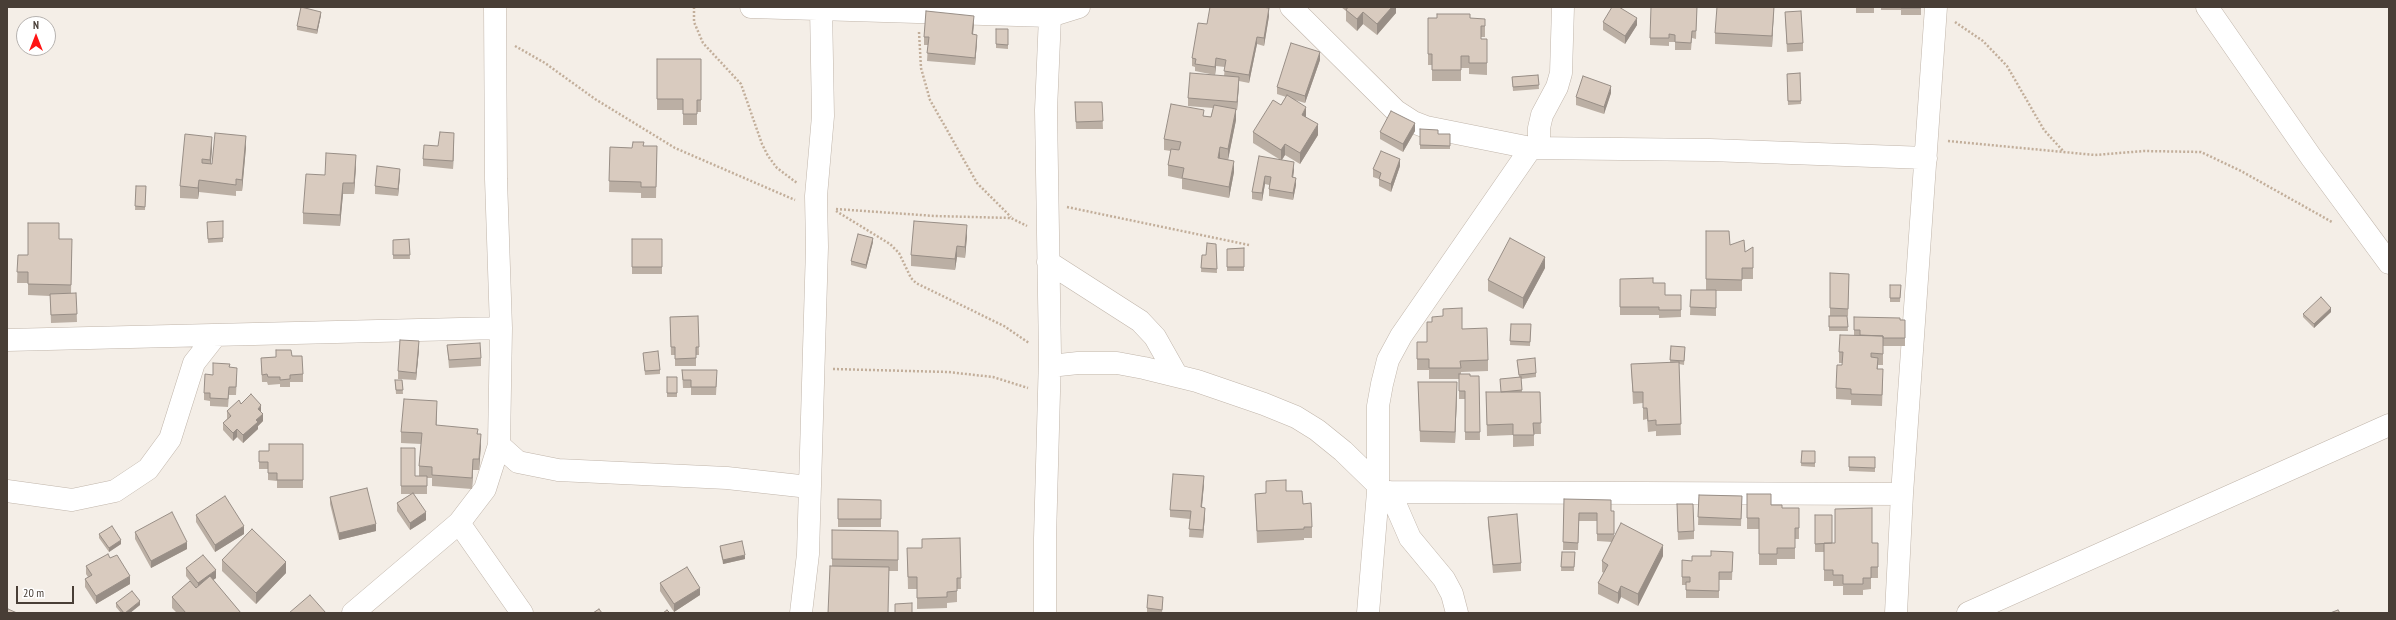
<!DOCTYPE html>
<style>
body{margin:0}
#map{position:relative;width:2396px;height:620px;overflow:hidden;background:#f4eee7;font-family:"PT Sans Narrow",sans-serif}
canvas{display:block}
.frame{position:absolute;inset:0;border:8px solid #483e36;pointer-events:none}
.north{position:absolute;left:16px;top:16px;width:40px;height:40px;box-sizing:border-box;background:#fff;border:1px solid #b6b2af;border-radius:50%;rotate:0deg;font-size:11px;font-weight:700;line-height:16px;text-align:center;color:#483e36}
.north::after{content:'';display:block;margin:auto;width:14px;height:18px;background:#ff1414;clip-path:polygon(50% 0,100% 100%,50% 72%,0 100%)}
.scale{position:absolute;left:16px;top:586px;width:58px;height:18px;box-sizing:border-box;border:2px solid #483e36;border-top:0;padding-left:5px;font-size:12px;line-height:14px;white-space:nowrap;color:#483e36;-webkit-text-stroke:3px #fff;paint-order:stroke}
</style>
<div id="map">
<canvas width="2396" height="620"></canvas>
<div class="frame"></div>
<div class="north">N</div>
<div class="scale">20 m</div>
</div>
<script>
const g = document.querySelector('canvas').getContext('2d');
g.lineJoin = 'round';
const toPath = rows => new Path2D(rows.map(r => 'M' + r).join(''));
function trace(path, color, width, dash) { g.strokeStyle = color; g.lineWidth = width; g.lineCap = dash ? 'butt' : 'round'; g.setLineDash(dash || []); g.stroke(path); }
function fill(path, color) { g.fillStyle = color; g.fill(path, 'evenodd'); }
const path = toPath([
 [694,7,694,22,703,43,741,84,762,144,768,156,777,168,797,183],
 [1955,22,1983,41,2007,66,2044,130,2064,152],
 [919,32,921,68,930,100,977,183,1011,217],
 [515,46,545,63,595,99,675,148,795,200],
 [1948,141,2095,155,2144,151,2201,152,2241,171,2332,222],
 [1067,207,1249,245],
 [836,209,935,216,1011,218,1027,226],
 [836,211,890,244,899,253,911,278,916,283,1004,326,1029,343],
 [833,369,948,372,993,377,1028,388]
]);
const minor = toPath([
 [751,7,1050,16,1079,7],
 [1291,7,1396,111,1413,122,1426,127,1531,148,1710,150,1926,158],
 [2207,7,2311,157,2389,263],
 [1539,148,1539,128,1542,115,1557,87,1561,73,1563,7],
 [1048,262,1140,321,1155,337,1177,376],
 [7,340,501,328],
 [1050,366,1078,363,1117,363,1144,368,1197,381,1264,404,1296,417,1317,430,1343,451,1378,485],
 [499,445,518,462,558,470,727,478,809,487],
 [7,491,72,500,115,491,148,469,170,439,194,363,216,335],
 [1378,492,1902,494],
 [1390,492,1410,538,1444,579,1452,594,1457,613],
 [459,523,522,613],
 [353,613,459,523,485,489,499,445,501,328,496,179,495,7],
 [801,613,808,554,817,247,816,196,823,116,821,7],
 [1045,613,1045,538,1050,356,1046,110,1050,16],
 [1368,613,1378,492,1378,406,1382,384,1388,360,1401,336,1531,148],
 [1896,613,1902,494,1936,7],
 [1968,613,2389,425]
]);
const wall = toPath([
 [1341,7,1396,7,1396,13,1377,35,1363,24,1357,31,1346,21,1346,11],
 [1697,7,1696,39,1692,38,1691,50,1675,50,1675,42,1669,42,1669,46,1650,45,1650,38],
 [1774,7,1772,47,1715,44,1715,33],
 [1856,7,1874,7,1874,13,1856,13],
 [1881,7,1921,7,1921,15,1901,15,1901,10,1881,10],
 [1785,12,1803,43,1803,51,1787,52],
 [321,15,317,34,297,30,297,26],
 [1269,16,1264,46,1257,44,1249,83,1239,81,1237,110,1236,110,1236,120,1228,159,1234,172,1229,198,1182,189,1182,179,1168,176,1168,165,1171,151,1164,150,1164,139,1204,116,1211,117,1213,108,1188,106,1188,98,1224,76,1225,67,1216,66,1215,75,1195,71,1195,67,1192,66,1192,58,1207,24],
 [1428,18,1485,19,1485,37,1481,37,1481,39,1487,39,1487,75,1469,74,1469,68,1461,68,1461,81,1432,81,1432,65,1428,65],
 [1603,22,1637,25,1625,44,1603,30],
 [974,23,973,35,977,42,975,65,927,61,928,45,924,45,924,37],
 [996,29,1008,29,1008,49,996,48],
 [657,59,701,59,701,112,697,112,697,125,683,125,683,110,657,110],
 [1320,60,1305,103,1295,100,1318,135,1300,164,1285,155,1282,160,1294,170,1293,177,1296,185,1293,200,1269,196,1269,185,1265,184,1262,201,1252,199,1252,192,1279,159,1253,143,1253,132,1281,105,1286,97,1277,94,1277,87],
 [1800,73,1801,104,1788,105,1787,74],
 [1538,75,1539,89,1513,91,1512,77],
 [1611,93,1604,114,1576,105,1576,97],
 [1075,102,1102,102,1103,129,1076,129],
 [1420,129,1438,134,1450,134,1450,149,1420,149],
 [1415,131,1403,152,1380,139,1380,132],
 [454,140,453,169,423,166,423,159,438,146],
 [644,146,657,146,656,198,641,198,641,193,609,192,610,147,632,148],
 [246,147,242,191,236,191,236,196,199,192,198,199,180,198,180,186,212,148,211,164,212,164],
 [356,166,354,194,343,194,340,226,303,224,303,213,325,175],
 [1400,166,1391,192,1379,186,1379,179,1373,177,1373,169],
 [400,176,398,196,375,194,375,186],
 [136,186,146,186,145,210,135,210],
 [223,221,223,242,208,243,207,222],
 [1706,231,1730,245,1745,252,1753,247,1753,279,1742,279,1742,291,1716,291,1716,316,1690,315,1691,290,1706,290],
 [967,236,965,258,957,257,955,270,911,266,911,255],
 [59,239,72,250,71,293,76,293,77,322,51,323,50,296,28,295,28,283,17,283,18,255,28,255],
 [409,239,410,259,393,259,393,240],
 [632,239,662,239,662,274,632,274],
 [873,242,866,269,851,265,851,261],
 [1216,244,1217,273,1201,272,1202,255,1206,255],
 [1244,248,1244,271,1227,271,1227,249],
 [1545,268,1523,309,1488,291,1488,280],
 [1830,273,1849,274,1848,316,1847,316,1848,331,1829,331,1829,316,1830,316],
 [1620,279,1653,283,1665,295,1681,295,1681,317,1659,318,1659,315,1620,315],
 [1890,285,1901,285,1900,302,1890,302],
 [1443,309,1462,329,1488,360,1488,371,1461,372,1461,374,1470,376,1479,376,1480,440,1465,440,1465,399,1459,399,1459,379,1429,379,1429,370,1417,370,1417,342,1427,342,1432,322,1443,316],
 [2331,312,2314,328,2303,317,2303,314],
 [698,316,699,355,696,355,696,366,675,366,675,355,671,355,670,317],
 [1854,317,1905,320,1905,346,1883,346,1883,365,1878,365,1878,369,1883,380,1882,406,1851,405,1851,400,1836,399,1836,388,1842,365,1843,363,1839,363,1839,352,1854,335],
 [1511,324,1531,324,1530,346,1510,345],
 [447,345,481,358,481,366,449,368],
 [1671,346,1685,351,1684,365,1679,364,1681,435,1656,436,1656,431,1648,432,1647,419,1643,420,1643,403,1633,404,1631,364,1670,363],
 [419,349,416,380,398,379,398,371],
 [276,350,292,356,303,374,303,382,290,382,290,387,280,387,280,384,268,385,267,382,262,382,261,358,276,357],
 [643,353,660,370,660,374,645,375],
 [1517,360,1536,373,1536,377,1521,379,1522,392,1540,392,1541,434,1534,434,1534,446,1513,447,1513,435,1487,436,1486,392,1501,392,1519,377],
 [230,367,237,375,236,395,229,395,228,407,210,406,210,401,204,400,204,393,213,375],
 [682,370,717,377,716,395,691,395,691,388,683,388],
 [667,377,677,377,677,397,667,397],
 [395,380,402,380,403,394,396,394],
 [1418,382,1457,394,1455,443,1420,442],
 [241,404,261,412,263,421,258,426,258,429,243,443,237,437,233,441,223,430,223,423,227,419,227,411],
 [437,412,436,426,478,434,481,445,479,470,473,470,472,489,432,486,432,478,427,478,427,494,414,494,426,520,410,530,397,511,397,503,411,494,401,494,401,448,415,476,419,476,419,466,421,444,401,443,401,432],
 [303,444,303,488,277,488,277,481,268,480,268,469,259,469,259,451,269,451],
 [1802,451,1815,451,1815,467,1801,466],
 [1849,457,1875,457,1875,472,1849,471],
 [1266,481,1286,491,1303,504,1312,527,1312,538,1304,538,1304,540,1257,543,1255,494,1266,493],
 [1204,484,1202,507,1205,515,1203,538,1189,537,1190,519,1170,517,1170,510],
 [1747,494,1771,505,1782,508,1799,508,1799,539,1795,539,1795,559,1777,559,1777,565,1759,565,1759,529,1747,529],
 [1699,495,1742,496,1741,526,1698,525],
 [330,497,376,531,339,540,330,504],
 [838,499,881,500,881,527,838,527],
 [1564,499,1611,511,1614,511,1614,537,1663,556,1638,606,1621,597,1618,604,1598,594,1598,583,1604,573,1602,572,1602,561,1612,542,1597,541,1597,521,1579,521,1578,550,1563,550],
 [1677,504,1694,531,1694,539,1678,540],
 [196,515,244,534,215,552,196,522],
 [1815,515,1832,543,1878,543,1878,578,1871,578,1871,589,1863,590,1863,595,1843,595,1843,586,1833,586,1833,581,1824,581,1824,552,1815,552],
 [1488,517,1521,563,1521,571,1493,573,1488,524],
 [832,530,898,531,898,571,889,571,888,613,828,613,832,566],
 [135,532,187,549,151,568,135,539],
 [99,534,121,544,109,552,99,538],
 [960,538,961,589,957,589,957,602,947,603,947,608,917,609,917,589,908,589,907,548,922,548],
 [720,546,745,559,723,564,720,550],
 [1562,552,1575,552,1574,571,1561,571],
 [1733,552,1732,580,1719,580,1719,598,1686,598,1686,585,1682,585,1682,560,1692,561,1711,556],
 [110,558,130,584,96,604,85,587,85,579,88,577,86,574,86,566],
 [222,560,286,573,256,604,222,571],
 [186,568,216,578,213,580,241,613,177,613,172,608,172,597,190,581,186,576],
 [660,583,700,595,674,612,660,591],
 [1163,601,1162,613,1147,612,1147,608],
 [116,603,140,605,130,613,121,613,116,607]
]);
const shadedWall = toPath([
 [1392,7,1396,7,1396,13,1377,35,1377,24],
 [1774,7,1772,47,1772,36],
 [1269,8,1269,16,1264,46,1264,38],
 [321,12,321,15,317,34,317,30],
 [1363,12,1363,24,1357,31,1357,19],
 [974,16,974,23,972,42,972,34],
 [1637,18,1637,25,1625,44,1625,36],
 [977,35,977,42,975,65,975,58],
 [1257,37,1257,44,1249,83,1249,75],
 [1320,52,1320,60,1305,103,1305,96],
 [1216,58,1216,66,1215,75,1215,67],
 [1239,77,1239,85,1237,110,1237,102],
 [1611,86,1611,93,1604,114,1604,107],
 [1306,107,1306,118,1302,115],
 [1236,109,1236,120,1228,160,1228,149],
 [1415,123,1415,131,1403,152,1403,144],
 [1318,124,1318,135,1300,164,1300,153],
 [454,133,454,140,453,169,453,161],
 [246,136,246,147,242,191,242,180],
 [212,137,212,148,210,171,210,160],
 [1285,144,1285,155,1281,161,1281,150],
 [1220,147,1220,158,1218,158],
 [356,155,356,166,354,194,354,183],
 [1400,159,1400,166,1391,192,1391,184],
 [1234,161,1234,172,1229,198,1229,187],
 [1294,162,1294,170,1292,185,1292,177],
 [400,169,400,176,398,196,398,189],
 [1265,176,1265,184,1262,201,1262,193],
 [1296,178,1296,185,1293,200,1293,193],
 [199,180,199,192,198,199,198,188],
 [343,183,343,194,340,226,340,215],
 [967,225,967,236,965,258,965,247],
 [873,238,873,242,866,269,866,265],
 [957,246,957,257,955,270,955,259],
 [1545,257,1545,268,1523,309,1523,298],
 [2331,308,2331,312,2314,328,2314,324],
 [419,341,419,349,416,380,416,373],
 [1457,382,1457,394,1455,443,1455,432],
 [437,401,437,412,436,437,436,425],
 [261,405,261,413,258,409],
 [263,414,263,421,258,426,258,429,243,443,243,435,256,420],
 [237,429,237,437,233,441,233,433],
 [481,434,481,445,479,470,479,459],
 [473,459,473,470,472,489,472,478],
 [1204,476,1204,484,1201,515,1201,507],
 [1205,508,1205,515,1203,538,1203,530],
 [426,512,426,520,410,530,410,523],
 [376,524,376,531,339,540,339,533],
 [244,526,244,534,215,552,215,545],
 [121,540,121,544,109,552,109,548],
 [187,542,187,549,151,568,151,561],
 [1663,545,1663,556,1638,606,1638,594],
 [745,555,745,559,723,564,723,560],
 [286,562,286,573,256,604,256,593],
 [216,570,216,578,198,591,198,583],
 [130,576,130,584,96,604,96,596],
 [1621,586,1621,597,1618,604,1618,593],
 [700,588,700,595,674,612,674,604],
 [140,601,140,605,130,613,125,613]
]);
const building = toPath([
 [301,7,321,12,317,30,297,26,301,7],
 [1210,7,1262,7,1269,8,1264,38,1257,37,1249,75,1224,71,1226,60,1216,58,1215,67,1195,64,1196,59,1192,58,1198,23,1207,24,1210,7],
 [1348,7,1392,7,1377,24,1363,12,1357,19,1346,10,1348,7],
 [1612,7,1619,7,1637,18,1625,36,1603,22,1612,7],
 [1651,7,1697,7,1696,31,1692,31,1691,43,1675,42,1675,35,1669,34,1669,38,1650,38,1651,7],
 [1717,7,1774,7,1772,36,1715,33,1717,7],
 [1901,7,1921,7,1921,8,1901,8,1901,7],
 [926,11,974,16,972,34,977,35,975,58,927,53,929,37,924,37,926,11],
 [1801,11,1803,43,1787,44,1785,12,1801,11],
 [1437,14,1470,14,1470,18,1485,19,1485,26,1481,26,1481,39,1487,39,1487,63,1469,63,1469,56,1461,56,1461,70,1432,70,1432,54,1428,54,1428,18,1437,18,1437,14],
 [996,29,1008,29,1008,45,996,44,996,29],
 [1291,43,1320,52,1305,96,1277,87,1291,43],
 [657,59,701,59,701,100,697,100,697,114,683,114,683,99,657,99,657,59],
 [1190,73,1239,77,1237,102,1188,98,1190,73],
 [1800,73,1801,101,1788,101,1787,74,1800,73],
 [1538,75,1539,85,1513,87,1512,77,1538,75],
 [1583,76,1611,86,1604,107,1576,97,1583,76],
 [1287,95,1306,107,1302,115,1318,124,1300,153,1285,144,1281,150,1253,132,1273,100,1281,105,1287,95],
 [1075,102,1102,102,1103,121,1076,122,1075,102],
 [1171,104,1204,110,1203,116,1211,117,1214,105,1236,109,1228,149,1220,147,1218,158,1234,161,1229,187,1182,178,1184,168,1168,165,1171,149,1179,150,1181,142,1164,139,1171,104],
 [1391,111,1415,123,1403,144,1380,132,1391,111],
 [1420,129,1438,130,1438,134,1450,134,1450,146,1420,145,1420,129],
 [440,132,454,133,453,161,423,159,424,145,438,146,440,132],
 [215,133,246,136,242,180,236,179,236,185,199,180,198,188,180,186,185,134,212,137,210,160,202,159,202,163,212,164,215,133],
 [633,142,644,142,643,146,657,146,656,187,641,187,641,182,609,181,610,147,632,148,633,142],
 [1381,151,1400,159,1391,184,1379,179,1381,173,1373,169,1381,151],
 [326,153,356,155,354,183,343,183,340,215,303,213,306,174,325,175,326,153],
 [1259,156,1294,162,1292,177,1296,178,1293,193,1269,189,1271,177,1265,176,1262,193,1252,192,1259,156],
 [377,166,400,169,398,189,375,186,377,166],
 [136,186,146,186,145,207,135,206,136,186],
 [223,221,223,238,208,239,207,222,223,221],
 [914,221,967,225,965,247,957,246,955,259,911,255,914,221],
 [28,223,59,223,59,239,72,239,71,285,28,284,28,272,17,272,18,255,28,255,28,223],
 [1706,231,1729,231,1730,245,1744,240,1745,252,1753,247,1753,268,1742,268,1742,280,1706,279,1706,231],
 [858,234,873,238,866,265,851,261,858,234],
 [1510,238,1545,257,1523,298,1488,280,1510,238],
 [409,239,410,255,393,255,393,240,409,239],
 [632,239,662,239,662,267,632,267,632,239],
 [1207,243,1216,244,1217,269,1201,268,1202,255,1206,255,1207,243],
 [1244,248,1244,267,1227,267,1227,249,1244,248],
 [1830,273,1849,274,1848,309,1830,308,1830,273],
 [1653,278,1653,283,1665,283,1665,295,1681,295,1681,310,1659,310,1659,307,1620,307,1620,279,1653,278],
 [1890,285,1901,285,1900,298,1890,298,1890,285],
 [1691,290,1716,290,1716,308,1690,307,1691,290],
 [76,293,77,314,51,315,50,294,76,293],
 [2321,297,2331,308,2314,324,2303,314,2321,297],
 [1462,308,1462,329,1487,328,1488,360,1460,361,1461,368,1429,368,1429,359,1417,359,1417,342,1427,342,1427,322,1432,322,1432,317,1443,316,1443,309,1462,308],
 [698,316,699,347,696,347,696,358,675,359,675,347,671,347,670,317,698,316],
 [1829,316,1847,316,1848,327,1829,327,1829,316],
 [1854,317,1900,318,1900,320,1905,320,1905,338,1883,338,1883,336,1860,335,1860,330,1854,330,1854,317],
 [1511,324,1531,324,1530,342,1510,341,1511,324],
 [1840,335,1883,336,1883,354,1871,353,1871,357,1878,358,1877,369,1883,369,1882,395,1851,394,1851,389,1836,388,1837,365,1842,365,1843,352,1839,352,1840,335],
 [400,340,419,341,416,373,398,371,400,340],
 [480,343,481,358,449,360,447,345,480,343],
 [1671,346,1685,347,1684,361,1670,360,1671,346],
 [276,350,291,350,292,356,302,356,303,374,290,375,290,379,280,380,280,377,268,377,267,374,262,375,261,358,276,357,276,350],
 [658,351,660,370,645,371,643,353,658,351],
 [1535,358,1536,373,1519,375,1517,360,1535,358],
 [1679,362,1681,424,1656,425,1656,420,1648,421,1647,408,1643,408,1643,392,1633,392,1631,364,1679,362],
 [213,363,230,364,229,367,237,368,236,387,229,387,228,399,210,398,210,393,204,393,205,374,213,375,213,363],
 [682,370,717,370,716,387,691,387,691,380,683,380,682,370],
 [1459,374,1470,374,1470,376,1479,376,1480,432,1465,432,1465,391,1459,391,1459,374],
 [667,377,677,377,677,393,667,393,667,377],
 [1521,377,1522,390,1501,392,1500,379,1521,377],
 [395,380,402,380,403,390,396,390,395,380],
 [1418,382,1457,382,1455,432,1420,431,1418,382],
 [1486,392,1540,392,1541,423,1533,423,1534,435,1513,435,1513,424,1487,425,1486,392],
 [251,394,261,405,258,409,263,414,256,420,258,422,243,435,237,429,233,433,223,423,231,416,227,411,239,400,241,404,251,394],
 [404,399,437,401,436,425,478,429,477,434,481,434,479,459,473,459,472,478,432,475,432,467,419,466,422,433,401,432,404,399],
 [269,444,303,444,303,480,277,480,277,473,268,473,268,462,259,462,259,451,269,451,269,444],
 [401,448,415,448,415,476,427,476,427,486,401,486,401,448],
 [1802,451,1815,451,1815,463,1801,463,1802,451],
 [1849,457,1875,457,1875,468,1849,467,1849,457],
 [1173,474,1204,476,1201,507,1205,508,1203,530,1189,529,1191,511,1170,510,1173,474],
 [1286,480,1286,491,1302,491,1303,504,1311,503,1312,527,1304,527,1304,529,1257,531,1255,494,1266,493,1266,481,1286,480],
 [367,488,376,524,339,533,330,497,367,488],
 [413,493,426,512,410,523,397,503,413,493],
 [1747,494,1771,494,1771,505,1782,505,1782,508,1799,508,1799,528,1795,528,1795,548,1777,548,1777,554,1759,554,1759,518,1747,518,1747,494],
 [1699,495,1742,496,1741,519,1698,517,1699,495],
 [225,496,244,526,215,545,196,515,225,496],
 [838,499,881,500,881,519,838,519,838,499],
 [1564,499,1611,500,1611,511,1614,511,1614,534,1597,534,1597,513,1579,513,1578,543,1563,542,1564,499],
 [1677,504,1693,504,1694,531,1678,532,1677,504],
 [1872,508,1872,543,1878,543,1878,567,1871,567,1871,578,1863,578,1863,584,1843,584,1843,575,1833,575,1833,570,1824,570,1824,543,1835,543,1835,509,1872,508],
 [172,512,187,542,151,561,135,532,172,512],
 [1517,514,1521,563,1493,565,1488,517,1517,514],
 [1815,515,1832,515,1832,543,1815,544,1815,515],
 [1621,523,1663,545,1638,594,1621,586,1618,593,1598,583,1608,565,1602,561,1621,523],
 [112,526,121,540,109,548,99,534,112,526],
 [252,529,286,562,256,593,222,560,252,529],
 [832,530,898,531,898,560,832,559,832,530],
 [960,538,961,578,957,578,957,591,947,592,947,597,917,598,917,577,908,577,907,548,922,548,922,539,960,538],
 [742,541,745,555,723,560,720,546,742,541],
 [1711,551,1733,552,1732,572,1719,572,1719,591,1686,590,1686,582,1690,582,1690,577,1682,577,1682,560,1692,561,1692,556,1711,556,1711,551],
 [1562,552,1575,552,1574,567,1561,567,1562,552],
 [108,554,110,558,117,555,130,576,96,596,85,579,92,575,86,566,108,554],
 [203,555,216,570,198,583,186,568,203,555],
 [830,566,889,567,888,613,828,613,830,566],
 [687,567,700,588,674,604,660,583,687,567],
 [210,576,241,613,186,613,172,597,190,581,196,588,210,576],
 [132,591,140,601,125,613,124,613,116,603,132,591],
 [310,595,326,613,289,613,310,595],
 [1148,595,1163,597,1162,610,1147,608,1148,595],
 [912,603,912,613,895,613,895,604,912,603],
 [8,609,17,613,7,613,8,609],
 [599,609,602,613,593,613,599,609],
 [667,610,670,613,663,613,667,610],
 [2338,610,2340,613,2330,613,2338,610]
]);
trace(minor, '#c0b5aa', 23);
trace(path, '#c2ae9a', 2.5, [2, 2]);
trace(minor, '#fff', 22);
fill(wall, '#bbafa4');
fill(shadedWall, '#988e86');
fill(building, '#d9cbbf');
trace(building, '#988e86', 1);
</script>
